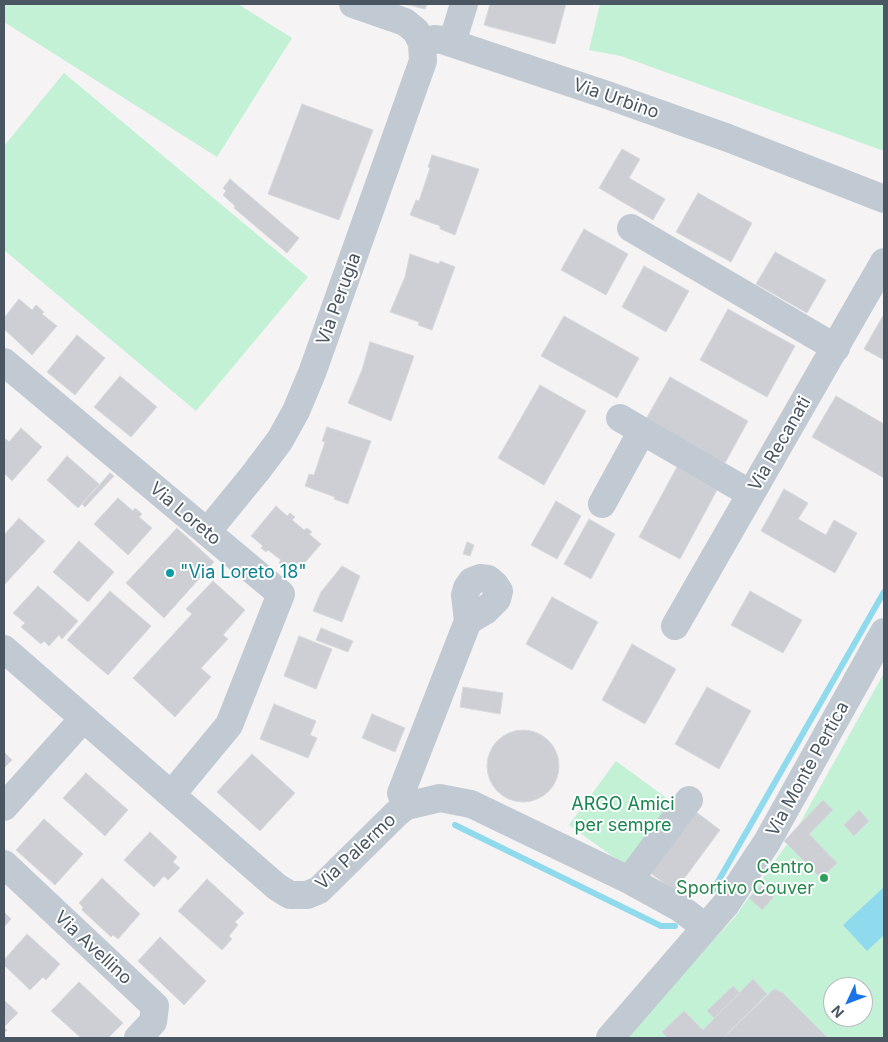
<!DOCTYPE html>
<style>
body{margin:0}
#map{position:relative;width:888px;height:1042px;overflow:hidden;background:#f5f3f3;font-family:Inter,sans-serif}
canvas{display:block}
.frame{position:absolute;inset:0;border:5px solid #4a5661;pointer-events:none}
.north{position:absolute;left:823px;top:977px;width:50px;height:50px;box-sizing:border-box;background:#fff;border:1px solid #b7bbc0;border-radius:50%;rotate:227deg;font-size:14px;font-weight:700;line-height:20px;text-align:center;color:#4a5661}
.north::after{content:'';display:block;margin:auto;width:18px;height:22px;background:#1a73e8;clip-path:polygon(50% 0,100% 100%,50% 72%,0 100%)}
</style>
<div id="map">
<canvas width="888" height="1042"></canvas>
<div class="frame"></div>
<div class="north">N</div>
</div>
<script>
const g = document.querySelector('canvas').getContext('2d');
g.lineJoin = 'round';
function fill(path, color) { g.fillStyle = color; g.fill(path, 'evenodd'); }
const toPath = rows => new Path2D(rows.map(r => 'M' + r).join(''));
function trace(path, color, width, dash) { g.strokeStyle = color; g.lineWidth = width; g.lineCap = dash ? 'butt' : 'round'; g.setLineDash(dash || []); g.stroke(path); }
function label(font, color, halo, rows, align = 'center') {
  g.font = font + ' Inter,sans-serif'; g.lineWidth = 4; g.setLineDash([]); g.textBaseline = 'middle'; g.strokeStyle = halo; g.fillStyle = color; for (const [text, x, y, turn = 0] of rows) {
    g.save(); g.translate(x, y); g.rotate((+turn || 0) * Math.PI / 180); g.textAlign = isNaN(turn) ? turn : align; if (halo) g.strokeText(text, 0, 0); g.fillText(text, 0, 0); g.restore();
  }
}
const green = toPath([
 [4,4,238,4,292,38,217,157,4,22],
 [600,4,884,4,884,151,621,56,589,50],
 [64,73,308,277,196,411,4,250,4,146],
 [884,673,884,1038,621,1038,734,918,792,837],
 [833,987,863,987,863,1017,833,1017],
 [616,761,676,805,630,869,569,825]
]);
const water = toPath([
 [884,887,884,935,867,951,843,925]
]);
const stream = toPath([
 [455,825,661,926,675,926],
 [712,892,884,592]
]);
const building = toPath([
 [405,4,427,4,425,9,405,4],
 [490,4,566,4,555,44,484,25,490,4],
 [302,104,373,130,339,220,268,194,302,104],
 [622,149,640,159,629,178,665,199,653,220,599,188,622,149],
 [432,155,479,169,455,235,440,229,440,226,410,215,416,200,419,201,430,168,428,167,432,155],
 [230,179,299,238,287,253,234,208,235,206,223,195,226,191,223,188,230,179],
 [698,193,752,223,731,262,676,232,698,193],
 [584,229,628,254,606,295,561,270,584,229],
 [775,252,826,280,807,313,756,284,775,252],
 [410,254,439,264,440,261,455,267,432,330,418,325,419,322,390,312,405,277,410,254],
 [644,266,689,291,666,332,622,307,644,266],
 [19,299,32,310,36,305,44,312,42,314,57,326,32,355,4,329,4,318,19,299],
 [728,309,795,346,767,397,700,360,728,309],
 [884,314,884,360,864,349,884,314],
 [564,316,639,358,617,398,541,356,564,316],
 [77,335,105,358,75,395,47,372,77,335],
 [370,342,414,356,391,421,348,403,362,370,370,342],
 [120,376,157,407,131,437,94,407,120,376],
 [670,377,748,421,725,463,646,419,670,377],
 [540,385,586,411,544,485,498,458,540,385],
 [836,396,884,424,884,478,812,437,836,396],
 [327,427,371,441,348,504,334,499,335,497,305,486,309,474,314,475,325,442,322,441,327,427],
 [21,428,42,447,12,481,4,473,4,442,6,439,9,442,21,428],
 [67,456,99,484,78,508,47,480,67,456],
 [677,467,717,490,680,559,639,537,677,467],
 [110,473,114,476,85,507,82,504,110,473],
 [784,489,808,503,798,519,826,535,834,520,857,533,835,573,761,531,784,489],
 [118,498,133,511,135,508,142,514,139,517,152,528,128,555,94,524,118,498],
 [556,501,581,516,557,559,531,545,556,501],
 [276,506,287,516,290,513,295,517,292,520,304,530,307,528,312,532,309,534,321,544,296,573,285,564,283,566,279,563,281,560,268,550,266,552,261,548,263,546,251,536,276,506],
 [19,518,45,541,4,585,4,535,19,518],
 [589,519,615,534,591,579,564,564,589,519],
 [177,528,214,562,164,618,126,583,177,528],
 [79,541,114,572,88,602,53,572,79,541],
 [467,542,474,545,470,556,463,554,467,542],
 [342,566,360,576,342,622,313,611,321,592,342,566],
 [213,581,245,610,223,635,228,639,201,668,211,677,175,717,133,678,192,614,186,609,213,581],
 [38,586,78,621,62,639,59,635,49,646,44,641,41,644,21,627,25,623,13,613,38,586],
 [110,591,151,626,108,675,67,640,110,591],
 [750,591,802,620,783,653,731,625,750,591],
 [552,597,598,622,572,670,526,644,552,597],
 [321,628,353,641,348,652,316,640,321,628],
 [299,636,332,649,316,689,284,676,299,636],
 [632,644,676,669,645,724,602,700,632,644],
 [463,687,503,693,500,714,460,707,463,687],
 [707,687,751,711,719,769,675,744,707,687],
 [274,704,316,721,310,735,317,738,308,758,260,739,274,704],
 [372,714,405,728,395,752,362,738,372,714],
 '487 766a36 36 0 1 1 72 0a36 36 0 1 1-72 0Z',
 [4,752,12,760,4,768,4,752],
 [252,754,295,793,260,831,217,792,252,754],
 [86,773,128,810,105,836,63,798,86,773],
 [823,800,833,810,809,834,837,863,821,878,784,841,823,800],
 [691,808,720,830,675,891,646,870,691,808],
 [859,810,869,821,854,836,844,825,859,810],
 [44,819,83,854,55,885,16,850,44,819],
 [150,832,177,857,173,862,180,868,168,880,164,876,154,887,124,860,150,832],
 [102,878,140,914,118,939,113,935,111,937,82,910,83,907,79,903,102,878],
 [207,879,244,913,235,922,238,925,229,936,232,939,222,950,178,911,207,879],
 [761,885,774,897,762,910,749,898,761,885],
 [4,912,11,919,4,927,4,912],
 [27,934,60,964,46,980,43,977,30,990,4,965,4,960,27,934],
 [160,937,206,981,184,1005,138,961,160,937],
 [753,979,767,994,723,1038,668,1038,662,1032,684,1011,703,1030,753,979],
 [79,982,123,1023,108,1038,81,1038,51,1011,79,982],
 [733,986,740,993,714,1018,707,1011,733,986],
 [774,989,783,993,828,1038,723,1038,774,989],
 [4,1000,18,1013,4,1027,7,1030,4,1033,4,1000]
]);
const minor = toPath([
 [422,43,434,39,442,40,607,95,728,138,884,199],
 [452,43,464,4],
 [631,228,836,348],
 [4,362,281,594,229,725,172,794],
 [620,418,642,431],
 [602,504,642,431,751,494],
 [207,532,256,472,280,440,296,411,312,373,423,61,422,43,416,31,405,22,353,4],
 [675,626,884,262],
 [4,649,277,887,290,895,307,895,319,890,397,813,406,806,440,798,471,804,631,881,680,908,705,927],
 [406,806,401,793,468,621,465,595,467,588,472,581,480,578,488,579,495,585,499,591,497,599,485,611,468,621],
 [4,807,83,719],
 [4,864,155,1006,153,1022,138,1038],
 [631,881,636,871,689,800],
 [610,1038,726,904,767,842,884,632]
]);
const markers = [
 [170,573,5,"#0f9aa8"],
 [824,878,5,"#2e9e5b"]
];
const streetNames = [
 ["Via Urbino",616,99,19],
 ["Via Perugia",339,299,-70],
 ["Via Recanati",780,444,-60],
 ["Via Loreto",185,514,40],
 ["Via Monte Pertica",808,769,-61],
 ["Via Palermo",356,852,-43],
 ["Via Avellino",93,948,43]
];
const cultureNames = [
 ["\"Via Loreto 18\"",180,573]
];
const parkNames = [
 ["ARGO Amici",623,805],
 ["per sempre",623,826]
];
const leisureNames = [
 ["Centro",814,868],
 ["Sportivo Couver",814,889]
];
fill(green, '#c3f1d5');
fill(water, '#90daee');
trace(stream, '#90daee', 6);
fill(building, '#cdcfd5');
trace(building, '#d7d9de', 1);
trace(minor, '#c1cad2', 28);
for (const [x, y, r, color] of markers) { const dot = new Path2D(); dot.arc(x, y, r, 0, 2 * Math.PI); g.fillStyle = color; g.fill(dot); trace(dot, '#fff', 2); }
label('18px', '#4a5661', '#fff', streetNames);
label('18px', '#0d838f', '#fff', cultureNames, 'left');
label('18px', '#17864f', '#fff', parkNames);
label('18px', '#27864d', '#fff', leisureNames, 'right');
</script>
